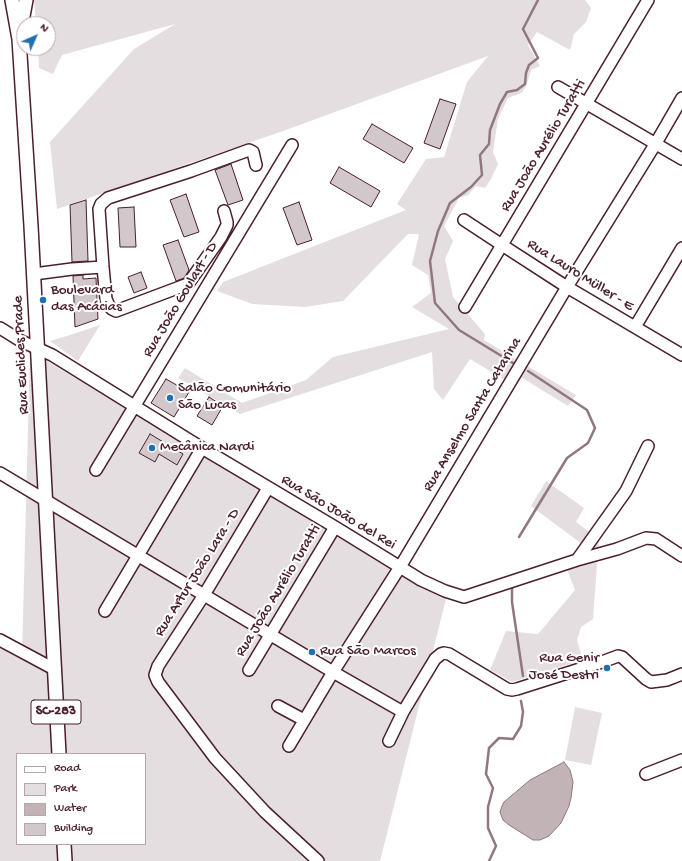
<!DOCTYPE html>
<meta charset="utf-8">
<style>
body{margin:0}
#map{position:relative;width:682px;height:861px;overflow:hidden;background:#fff;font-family:"Gochi Hand",sans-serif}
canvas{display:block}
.legend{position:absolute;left:16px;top:753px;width:130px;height:92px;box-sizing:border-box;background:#fff;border:1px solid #b7a5aa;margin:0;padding:5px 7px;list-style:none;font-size:12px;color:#4a1f2b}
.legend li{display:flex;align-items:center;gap:8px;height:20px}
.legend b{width:20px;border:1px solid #b7a5aa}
.north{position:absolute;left:16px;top:16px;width:40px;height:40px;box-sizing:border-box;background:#fff;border:1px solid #b7a5aa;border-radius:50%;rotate:45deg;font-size:11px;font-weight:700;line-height:16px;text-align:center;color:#4a1f2b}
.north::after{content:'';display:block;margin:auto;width:14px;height:18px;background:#1f6fb2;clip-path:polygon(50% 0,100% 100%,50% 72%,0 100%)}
</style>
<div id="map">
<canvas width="682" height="861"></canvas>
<ul class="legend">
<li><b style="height:5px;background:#fff"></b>Road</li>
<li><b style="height:11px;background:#e5dee0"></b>Park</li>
<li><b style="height:11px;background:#c1b3b6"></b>Water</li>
<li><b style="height:11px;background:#d2c7cb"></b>Building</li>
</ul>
<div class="north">N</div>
</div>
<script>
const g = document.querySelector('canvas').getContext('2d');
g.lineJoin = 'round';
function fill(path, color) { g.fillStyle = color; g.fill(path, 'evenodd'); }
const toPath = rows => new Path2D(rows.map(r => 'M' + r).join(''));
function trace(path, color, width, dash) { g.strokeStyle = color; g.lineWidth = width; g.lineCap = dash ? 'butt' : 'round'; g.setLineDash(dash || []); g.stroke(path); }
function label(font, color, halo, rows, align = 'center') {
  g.font = font + ' "Gochi Hand",sans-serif'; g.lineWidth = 4; g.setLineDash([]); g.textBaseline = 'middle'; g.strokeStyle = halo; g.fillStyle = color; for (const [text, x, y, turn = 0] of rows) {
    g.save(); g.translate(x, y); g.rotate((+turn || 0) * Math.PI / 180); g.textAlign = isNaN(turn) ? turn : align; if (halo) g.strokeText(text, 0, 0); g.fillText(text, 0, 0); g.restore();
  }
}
const green = toPath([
 [34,0,585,0,591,8,586,22,574,34,570,50,537,32,528,45,540,66,531,70,527,84,522,93,508,98,498,119,493,152,498,164,491,179,485,188,476,186,468,195,459,198,444,226,453,241,445,259,453,297,485,334,484,340,576,395,568,406,511,371,505,380,470,359,443,400,434,389,432,352,240,414,178,378,185,368,242,403,306,380,333,357,449,329,412,307,431,293,428,275,412,265,419,234,408,234,343,301,305,307,252,304,217,291,223,282,406,210,397,204,426,159,444,157,467,82,488,56,283,131,57,209,50,142,134,49,175,24,62,55,53,74,39,68,38,48,48,48,48,24,36,24],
 [100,325,78,361,50,341,67,336],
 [30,351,446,599,380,861,0,861,0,646,22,656],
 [17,754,145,754,145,844,17,844],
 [546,481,584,508,576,522,599,539,593,619,581,627,577,640,583,660,512,682,490,670,506,631,538,634,575,590,567,569,582,544,531,506],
 [575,707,602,713,591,765,565,760]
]);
const water = toPath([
 [564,762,570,770,573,782,571,798,569,806,561,823,549,836,540,840,533,840,509,825,503,820,500,812,502,806,504,802,530,780,564,762]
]);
const stream = toPath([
 [513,363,459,330,435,303,430,261,438,231,450,203,471,187,482,175,480,155,489,144,490,130,500,104,507,92,517,90,525,84,526,73,529,65,538,58,523,29,538,0],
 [519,537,567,458,588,443,595,428,587,410,528,371],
 [512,587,512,602,523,676],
 [489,861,496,846,488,828,488,807,493,788,486,774,489,748,499,738,513,739,521,726,523,712,521,701]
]);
const building = toPath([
 [440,99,456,104,440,149,424,143,440,99],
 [372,124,413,148,404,163,363,139,372,124],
 [231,164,243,200,228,205,215,170,231,164],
 [339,167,380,191,371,207,330,183,339,167],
 [186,194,199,232,184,237,170,200,186,194],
 [86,200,88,261,72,262,70,205,86,200],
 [299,202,312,240,297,245,283,208,299,202],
 [134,207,136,247,120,247,118,208,134,207],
 [178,240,189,270,184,278,176,281,163,245,178,240],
 [141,272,147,288,134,293,128,277,141,272],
 [83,275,83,279,96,278,98,319,75,327,73,276,83,275],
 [166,379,189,392,174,417,151,403,166,379],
 [209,397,223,406,212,425,197,416,209,397],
 [150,434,183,454,177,465,159,454,155,462,139,453,150,434]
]);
const minor = toPath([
 [558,87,682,159],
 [224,211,227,222,227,225,221,237,188,284,116,311,112,309,109,306,106,299,103,267,99,209,101,204,108,198,191,171,249,150,253,152,256,165],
 [464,220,502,245,567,287,682,355],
 [34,274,72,269,103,267],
 [465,307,648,0],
 [635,327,682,248],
 [0,328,21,341,52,355,202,448,335,527,400,567,421,580,445,591,464,597,577,560,617,549,646,538,656,539,682,556],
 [96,470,292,145],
 [0,473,333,672,403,712],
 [268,488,204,595,158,666,155,675,158,682,215,758,265,812,318,861],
 [577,560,626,491,648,446],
 [105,611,202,448],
 [0,640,54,669],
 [249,670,335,527],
 [278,706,304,720],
 [389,741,403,712,435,659,441,654,444,653,449,654,507,689,512,690,517,689,602,662,618,656,622,657,646,679,651,682,667,680,682,674],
 [289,746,333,672,400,567,567,287,656,143,682,98],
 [646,774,682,760]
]);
const major = toPath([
 [12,0,19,39,31,226,59,754],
 [20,32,26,0],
 [64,844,65,861]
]);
const markers = [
 [43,300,4,"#1f6fb2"],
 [170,398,4,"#1f6fb2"],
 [152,448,4,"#1f6fb2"],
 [312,652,4,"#1f6fb2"],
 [607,668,4,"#1f6fb2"]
];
const shields = [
 [56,712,50]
];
const shieldNames = [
 ["SC-283",56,712]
];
const streetNames = [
 ["Rua João Aurélio Turatti",544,146,-59],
 ["Rua Lauro Müller - E",580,276,32],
 ["Rua João Goulart - D",181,300,-59],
 ["Rua Euclides Prade",22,355,-93],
 ["Rua Anselmo Santa Catarina",473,415,-59],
 ["Rua São João del Rei",338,513,31],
 ["Rua Artur João Lara - D",198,573,-58],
 ["Rua João Aurélio Turatti",279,591,-59]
];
const poiNames = [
 ["Boulevard",51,291],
 ["das Acácias",51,308],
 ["Salão Comunitário",178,389],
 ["São Lucas",178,406],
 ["Mecânica Nardi",160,448],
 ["Rua São Marcos",320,652],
 ["Rua Genir",599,659,"right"],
 ["José Destri",599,676,"right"]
];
fill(green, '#e5dee0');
fill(water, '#c1b3b6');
trace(water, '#91787e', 1);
trace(stream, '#91787e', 2.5);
fill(building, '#d2c7cb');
trace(building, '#4a1f2b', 1);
trace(minor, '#4a1f2b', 14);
trace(major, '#4a1f2b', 16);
trace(minor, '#fff', 11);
trace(major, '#fff', 13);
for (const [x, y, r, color] of markers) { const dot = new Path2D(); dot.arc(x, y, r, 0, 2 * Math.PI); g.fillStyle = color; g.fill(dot); trace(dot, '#fff', 1.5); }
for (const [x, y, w] of shields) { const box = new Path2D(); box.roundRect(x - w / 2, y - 12, w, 24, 3); g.fillStyle = '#fff'; g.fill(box); trace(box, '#4a1f2b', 1); }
label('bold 14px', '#4a1f2b', null, shieldNames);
label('15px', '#4a1f2b', '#fff', streetNames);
label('15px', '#4a1f2b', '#fff', poiNames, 'left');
</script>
